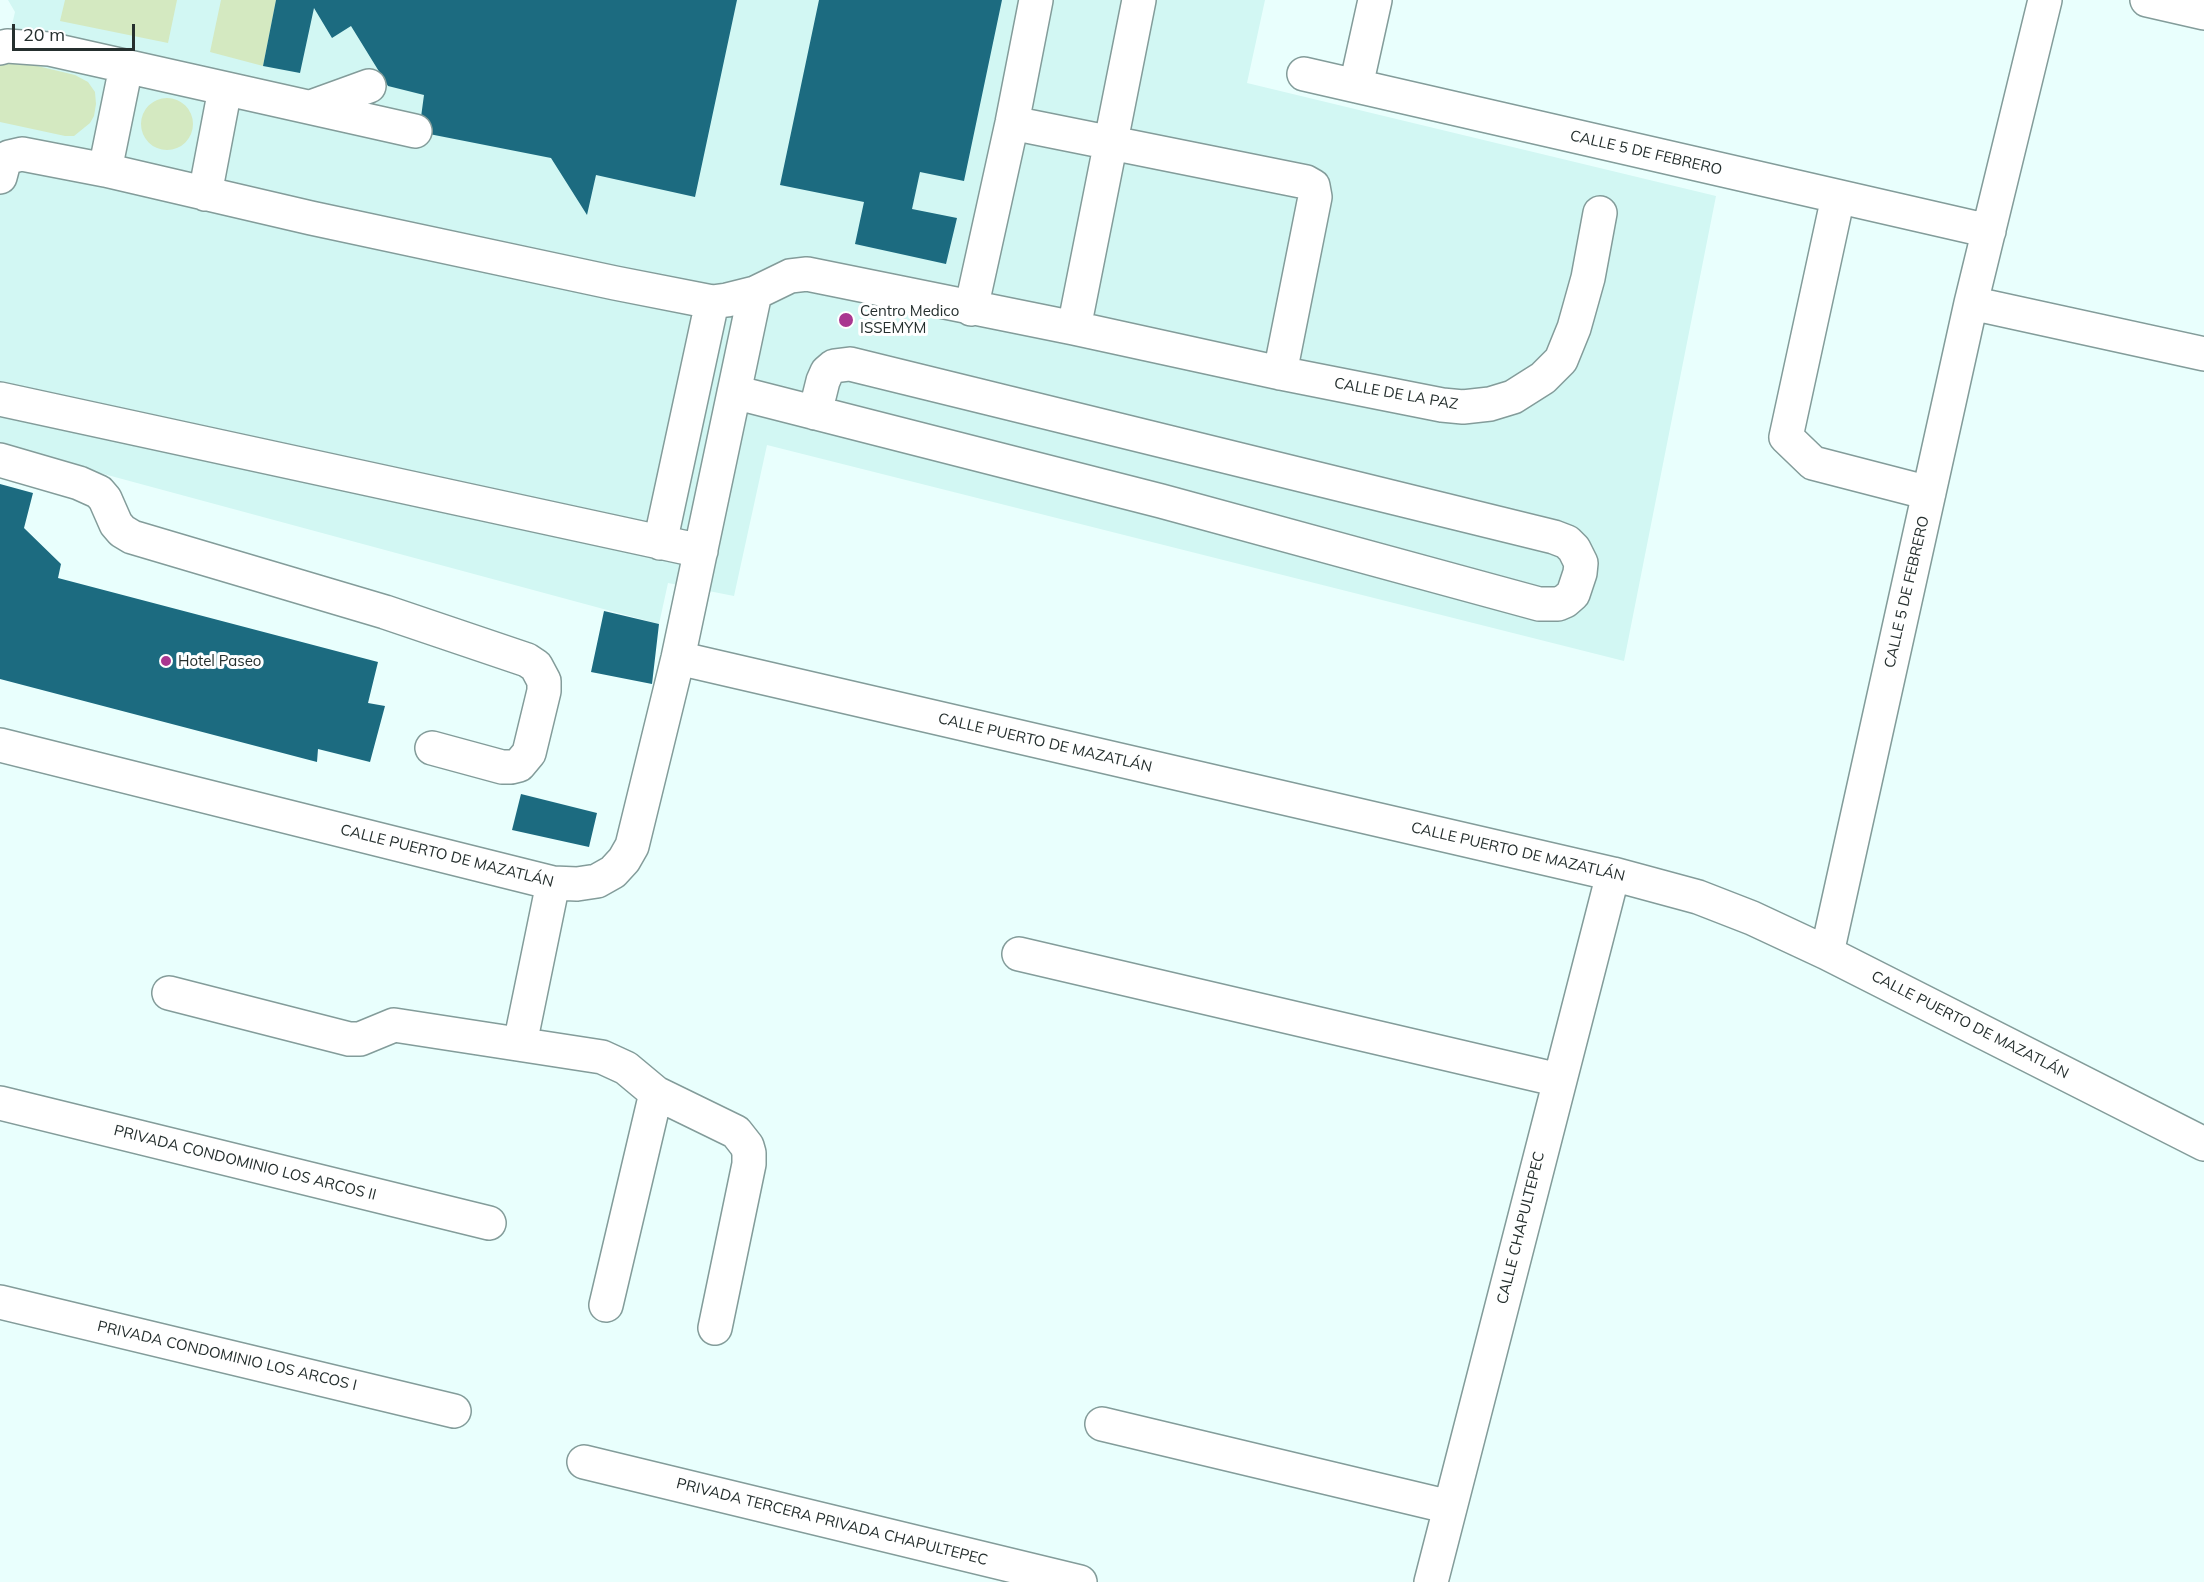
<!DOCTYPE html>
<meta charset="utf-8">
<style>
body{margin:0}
#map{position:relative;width:2204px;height:1582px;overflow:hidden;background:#e9fffd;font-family:Mulish,sans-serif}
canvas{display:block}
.scale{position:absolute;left:12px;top:24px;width:123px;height:27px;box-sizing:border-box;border:3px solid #252f2e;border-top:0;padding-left:8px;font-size:18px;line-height:21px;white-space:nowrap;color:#252f2e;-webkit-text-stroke:4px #fff;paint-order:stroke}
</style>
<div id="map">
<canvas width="2204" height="1582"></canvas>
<div class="scale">20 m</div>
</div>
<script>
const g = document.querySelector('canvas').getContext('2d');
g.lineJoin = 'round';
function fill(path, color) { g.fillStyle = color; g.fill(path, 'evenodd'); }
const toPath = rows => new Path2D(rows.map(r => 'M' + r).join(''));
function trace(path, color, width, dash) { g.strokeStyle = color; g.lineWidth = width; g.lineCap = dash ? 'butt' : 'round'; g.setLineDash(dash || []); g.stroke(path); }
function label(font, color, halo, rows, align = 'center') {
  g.font = font + ' Mulish,sans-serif'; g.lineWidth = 6; g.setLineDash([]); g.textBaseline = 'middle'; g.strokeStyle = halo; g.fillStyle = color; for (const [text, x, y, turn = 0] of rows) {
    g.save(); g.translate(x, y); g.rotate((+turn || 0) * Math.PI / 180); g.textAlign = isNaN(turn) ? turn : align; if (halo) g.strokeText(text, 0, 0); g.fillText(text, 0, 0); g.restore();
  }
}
const built = toPath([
 [8,0,1265,0,1247,83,1716,196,1624,661,767,445,734,596,668,583,659,624,0,446,0,57,4,58,15,12]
]);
const green = toPath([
 [65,0,177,0,168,43,60,21],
 [221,0,276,0,263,66,210,52],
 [0,57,75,75,88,82,95,92,96,104,94,116,90,123,74,136,65,136,0,122],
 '141 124a26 26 0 1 1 52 0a26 26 0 1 1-52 0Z'
]);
const building = toPath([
 [276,0,737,0,695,197,596,175,587,215,551,158,419,132,424,95,388,86,351,26,332,38,314,8,300,73,263,66],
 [819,0,1002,0,964,181,920,172,912,209,957,218,946,264,855,244,864,202,780,185],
 [0,484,33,493,24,528,61,564,58,578,378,662,368,703,385,706,370,762,318,749,317,762,0,679],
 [604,611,659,624,652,684,591,672],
 [521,794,597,813,589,847,512,830]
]);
const minor = toPath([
 [2147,0,2204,13],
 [0,48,7,46,49,49,415,131],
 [1304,74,1989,231],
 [1356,86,1375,0],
 [311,107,369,86],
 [1012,123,1306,182,1313,186,1315,197,1280,373],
 [105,170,126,67],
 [0,177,4,162,9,157,22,154,105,170,311,218,615,283,712,302,727,300,755,293,790,276,807,274,1074,328,1280,373,1442,405,1463,407,1490,404,1513,397,1543,378,1561,360,1574,328,1588,278,1600,213],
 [205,194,225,89],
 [1838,197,1786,437,1813,463,1929,493],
 [1971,303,2204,354],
 [971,309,1012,123,1036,0],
 [1074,328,1139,0],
 [734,392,1161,501,1539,604,1558,604,1565,601,1573,594,1580,573,1581,563,1574,549,1567,542,1554,537,850,364,834,366,827,372,823,381,815,413],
 [0,399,701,551],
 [0,460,79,483,99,492,105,499,116,524,122,531,132,537,385,612,527,660,536,666,544,681,544,691,529,753,519,765,511,767,502,767,432,748],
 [660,543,712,302],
 [678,658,1613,874,1698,897,1752,918,1827,953,2204,1144],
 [0,745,553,883,577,884,597,881,613,872,624,860,632,846,678,658,755,293],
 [1827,953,1971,303,2045,0],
 [1019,954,1559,1080],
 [169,993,349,1039,360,1039,394,1025,602,1057,626,1068,656,1093,736,1132,747,1146,749,1153,749,1164,715,1328],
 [520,1044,553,883],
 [0,1103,489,1223],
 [0,1302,454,1411],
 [606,1305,656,1093],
 [1102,1424,1450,1507],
 [584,1462,1080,1582],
 [1431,1582,1613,874]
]);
const markers = [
 [846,320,8,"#a93690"],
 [166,661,6,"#a93690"]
];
const streetNames = [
 ["CALLE 5 DE FEBRERO",1646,153,13],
 ["CALLE DE LA PAZ",1396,394,10],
 ["CALLE 5 DE FEBRERO",1907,592,-77],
 ["CALLE PUERTO DE MAZATLÁN",1045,743,13],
 ["CALLE PUERTO DE MAZATLÁN",1518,852,13],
 ["CALLE PUERTO DE MAZATLÁN",447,856,14],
 ["CALLE PUERTO DE MAZATLÁN",1970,1025,27],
 ["PRIVADA CONDOMINIO LOS ARCOS II",245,1163,14],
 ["CALLE CHAPULTEPEC",1521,1228,-76],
 ["PRIVADA CONDOMINIO LOS ARCOS I",227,1356,13],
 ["PRIVADA TERCERA PRIVADA CHAPULTEPEC",832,1522,14]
];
const poiNames = [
 ["Centro Medico",860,311],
 ["ISSEMYM",860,328],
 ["Hotel Paseo",178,661]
];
fill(built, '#d2f7f3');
fill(green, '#d4e9c1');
fill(building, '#1c6b80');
trace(minor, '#839c9a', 36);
trace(minor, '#fff', 33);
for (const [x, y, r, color] of markers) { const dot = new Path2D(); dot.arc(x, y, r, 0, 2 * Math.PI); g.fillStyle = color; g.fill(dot); trace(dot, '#fff', 2); }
label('15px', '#252f2e', '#fff', streetNames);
label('15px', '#252f2e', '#fff', poiNames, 'left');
</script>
